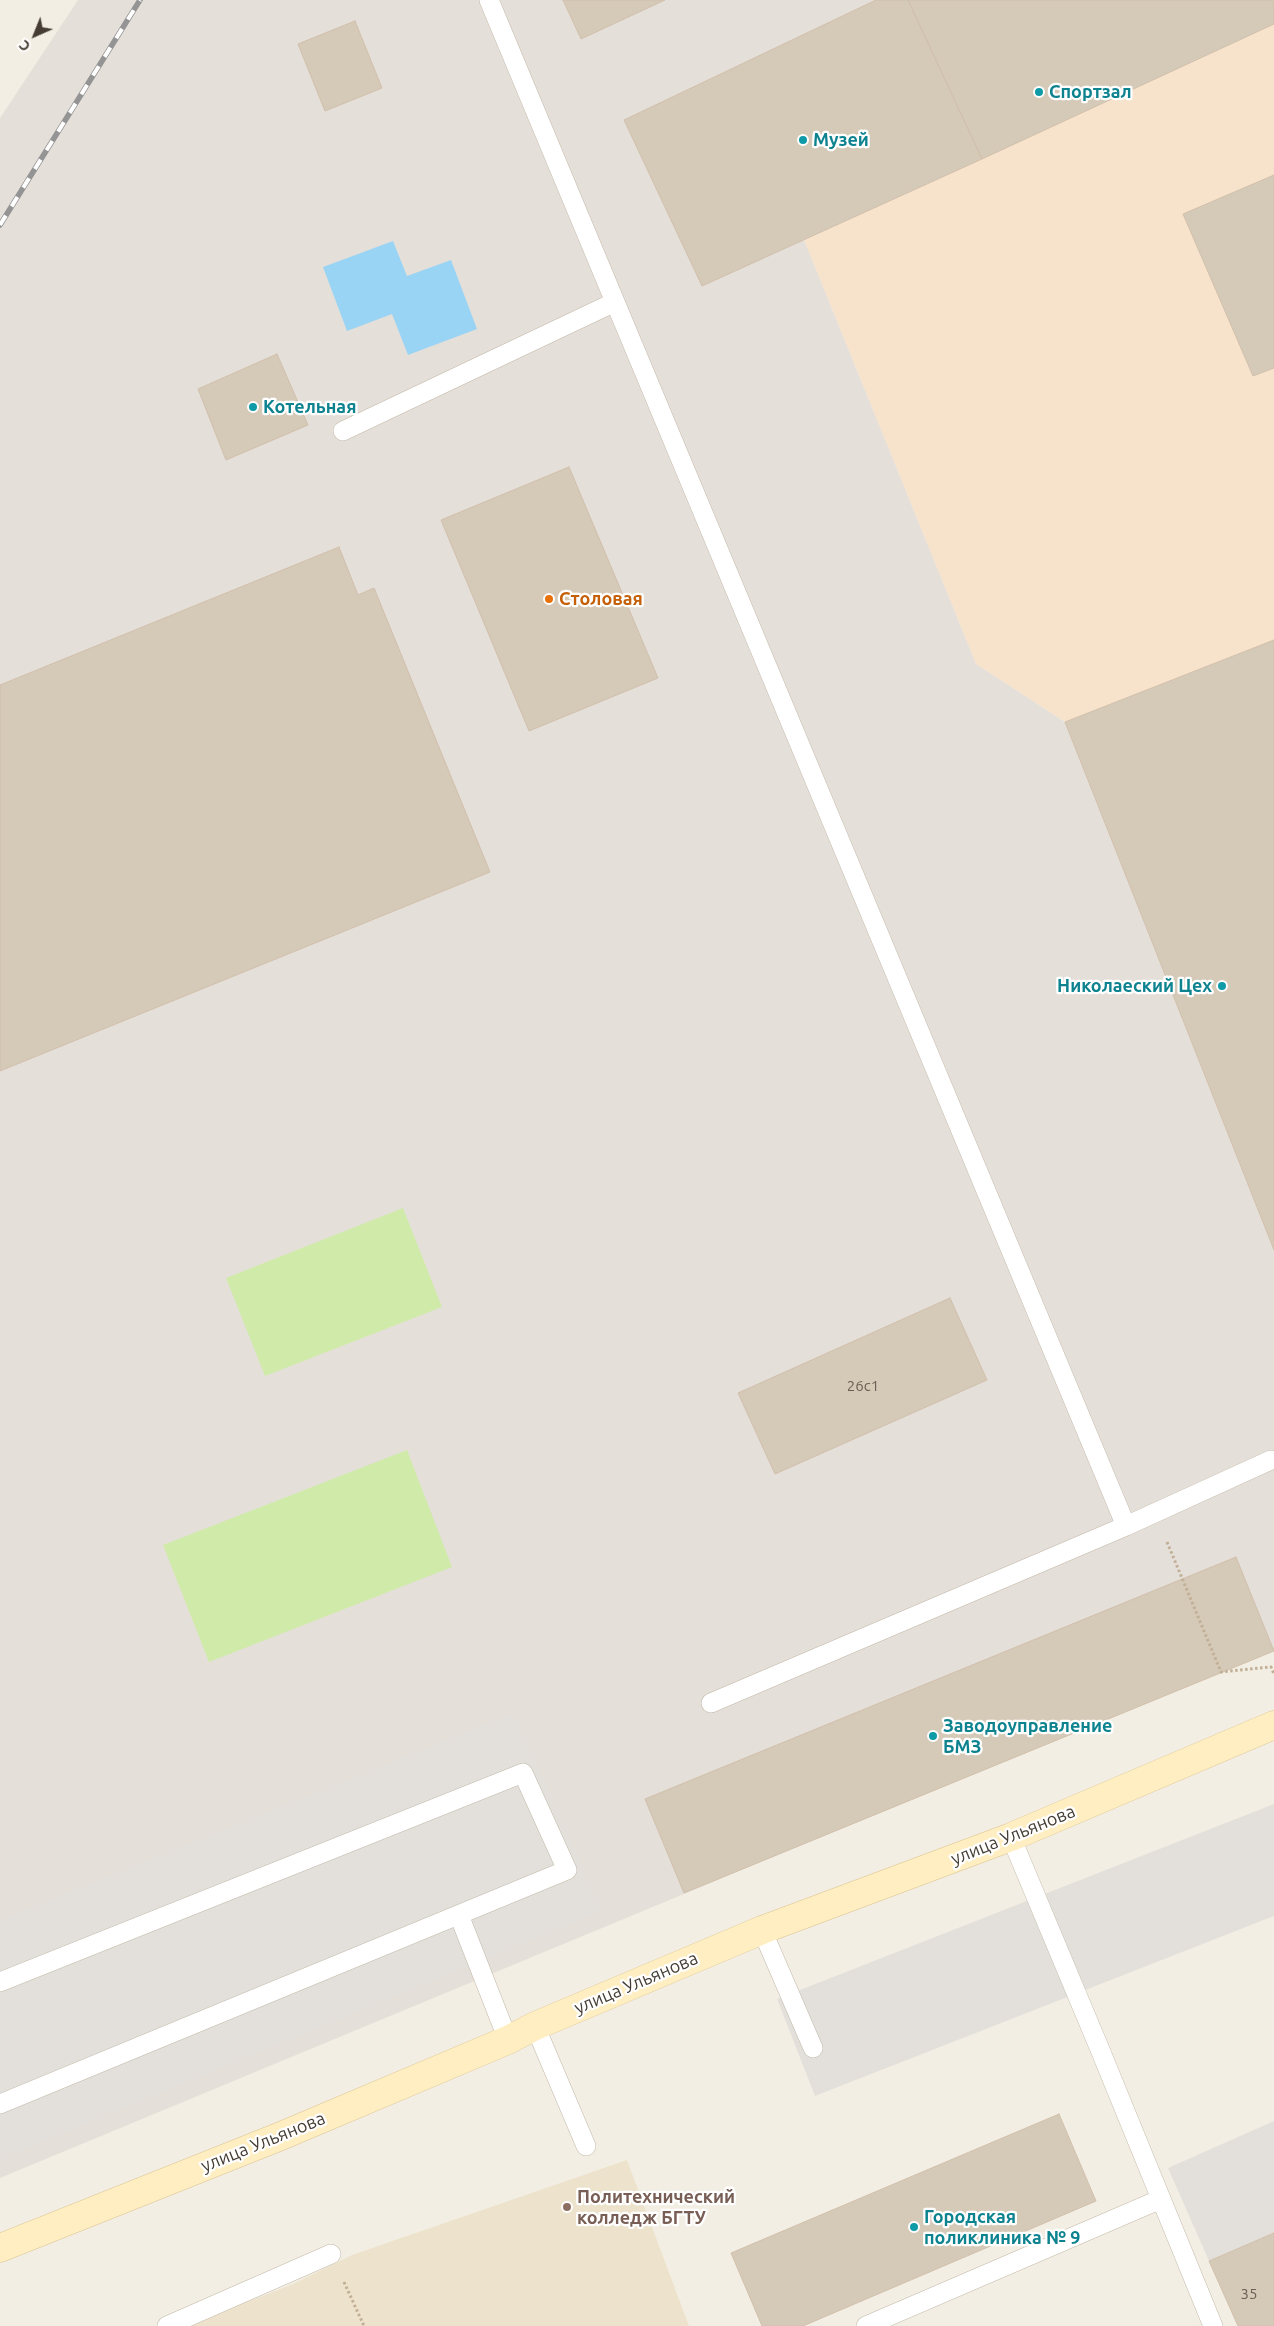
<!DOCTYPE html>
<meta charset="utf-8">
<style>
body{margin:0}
#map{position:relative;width:1274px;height:2326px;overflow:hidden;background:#f3eee3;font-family:Ubuntu,sans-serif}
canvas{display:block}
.north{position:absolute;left:10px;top:10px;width:50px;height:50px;-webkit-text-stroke:4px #fff;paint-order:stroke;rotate:224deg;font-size:14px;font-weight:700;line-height:20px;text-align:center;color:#453d33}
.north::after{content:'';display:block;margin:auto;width:18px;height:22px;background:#453d33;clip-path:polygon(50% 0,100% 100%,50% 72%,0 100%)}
</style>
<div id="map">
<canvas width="1274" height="2326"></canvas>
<div class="north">С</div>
</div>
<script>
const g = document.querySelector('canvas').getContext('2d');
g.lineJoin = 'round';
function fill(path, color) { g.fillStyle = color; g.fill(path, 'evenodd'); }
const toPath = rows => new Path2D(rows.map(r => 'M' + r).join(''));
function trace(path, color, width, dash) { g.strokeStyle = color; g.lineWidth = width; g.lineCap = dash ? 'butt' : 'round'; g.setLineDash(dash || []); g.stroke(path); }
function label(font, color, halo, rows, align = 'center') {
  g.font = font + ' Ubuntu,sans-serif'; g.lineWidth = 4.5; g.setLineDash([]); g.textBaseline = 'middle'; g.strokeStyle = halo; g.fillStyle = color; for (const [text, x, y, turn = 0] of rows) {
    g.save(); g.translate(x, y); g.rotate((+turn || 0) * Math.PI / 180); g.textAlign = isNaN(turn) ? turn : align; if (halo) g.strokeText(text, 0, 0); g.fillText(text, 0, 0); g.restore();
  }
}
const commercial = toPath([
 [1274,24,1274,1250,1065,722,976,664,804,240]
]);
const industrial = toPath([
 [78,0,1274,0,1274,24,804,240,976,664,1065,722,1274,1250,1274,1649,0,2178,0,118]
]);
const education = toPath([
 [627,2160,689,2326,184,2326,291,2285,352,2255]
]);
const green = toPath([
 [403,1208,442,1307,265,1376,226,1278],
 [407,1450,452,1567,209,1662,163,1545]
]);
const parking = toPath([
 [514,1713,602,1911,0,2159,0,1920],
 [1274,1804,1274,1916,815,2096,777,1999],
 [1274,2121,1274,2233,1209,2261,1168,2168]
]);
const water = toPath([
 [393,241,407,276,451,260,477,329,408,355,392,314,347,331,323,267]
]);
const building = toPath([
 [563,0,665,0,581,39,563,0],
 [876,0,908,0,982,159,702,286,624,120,876,0],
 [908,0,1274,0,1274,24,982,159,908,0],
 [355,21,382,88,325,111,298,44,355,21],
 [1274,175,1274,368,1253,376,1183,214,1274,175],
 [277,354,308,425,226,460,198,389,277,354],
 [569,467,658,678,529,731,441,520,569,467],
 [339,547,358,595,374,588,490,872,0,1071,0,685,339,547],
 [1274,640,1274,1250,1065,722,1274,640],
 [950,1298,987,1380,775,1474,738,1393,950,1298],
 [1236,1557,1274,1651,684,1893,645,1799,1236,1557],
 [1059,2114,1096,2201,803,2326,762,2326,731,2253,1059,2114],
 [1274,2233,1274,2326,1238,2326,1209,2261,1274,2233]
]);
const path = toPath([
 [1167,1542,1221,1672,1271,1667,1274,1674],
 [344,2282,364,2326]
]);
const service = toPath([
 [489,0,1126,1526,711,1703],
 [343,431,615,302],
 [1126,1526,1271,1460],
 [1011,1837,1101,2052,1213,2326],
 [459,1915,508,2040],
 [762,1930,813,2048],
 [0,1982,523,1773,567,1870,0,2104],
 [535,2026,586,2146],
 [167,2326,331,2254],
 [866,2326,1161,2199]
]);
const secondary = toPath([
 [0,2248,281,2136,508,2040,535,2026,762,1930,1011,1837,1274,1725]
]);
const rail = toPath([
 [0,225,140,0]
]);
const markers = [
 [1039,92,5,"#0f9aa8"],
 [803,140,5,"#0f9aa8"],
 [253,407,5,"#0f9aa8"],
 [549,599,5,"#e8710a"],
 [1222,986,5,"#0f9aa8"],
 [933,1736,5,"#0f9aa8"],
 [567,2207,5,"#8d6e63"],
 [914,2227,5,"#0f9aa8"]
];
const numberNames = [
 ["26с1",863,1386],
 ["35",1249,2294]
];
const cultureNames = [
 ["Спортзал",1049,92],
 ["Музей",813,140],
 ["Котельная",263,407],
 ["Николаеский Цех",1212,986,"right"],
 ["Заводоуправление",943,1726],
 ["БМЗ",943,1747],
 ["Городская",924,2217],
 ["поликлиника № 9",924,2238]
];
const foodNames = [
 ["Столовая",559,599]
];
const streetNames = [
 ["улица Ульянова",1013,1835,-22],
 ["улица Ульянова",636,1983,-23],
 ["улица Ульянова",263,2142,-22]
];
const educationNames = [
 ["Политехнический",577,2197],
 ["колледж БГТУ",577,2218]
];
fill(commercial, '#f7e3cc');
fill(industrial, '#e5dfd9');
fill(education, '#ede3cc');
fill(green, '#d0eba9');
fill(parking, '#e3e0dc');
fill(water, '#9ad4f5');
fill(building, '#d5c9b8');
trace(building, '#d1c0ab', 1);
trace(service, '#c2b8a8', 20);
trace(secondary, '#dac391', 29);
trace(path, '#c2b096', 3, [2.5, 2.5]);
trace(service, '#fff', 19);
trace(secondary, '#ffeec1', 28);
trace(rail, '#949494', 5.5);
trace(rail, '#fff', 4, [11]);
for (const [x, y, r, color] of markers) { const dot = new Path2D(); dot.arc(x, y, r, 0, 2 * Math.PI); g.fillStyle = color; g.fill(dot); trace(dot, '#fff', 2); }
label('15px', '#696054', null, numberNames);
label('bold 18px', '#0d838f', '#fff', cultureNames, 'left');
label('bold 18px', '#c56008', '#fff', foodNames, 'left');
label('18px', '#453d33', '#fff', streetNames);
label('bold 18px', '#785e54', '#fff', educationNames, 'left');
</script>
